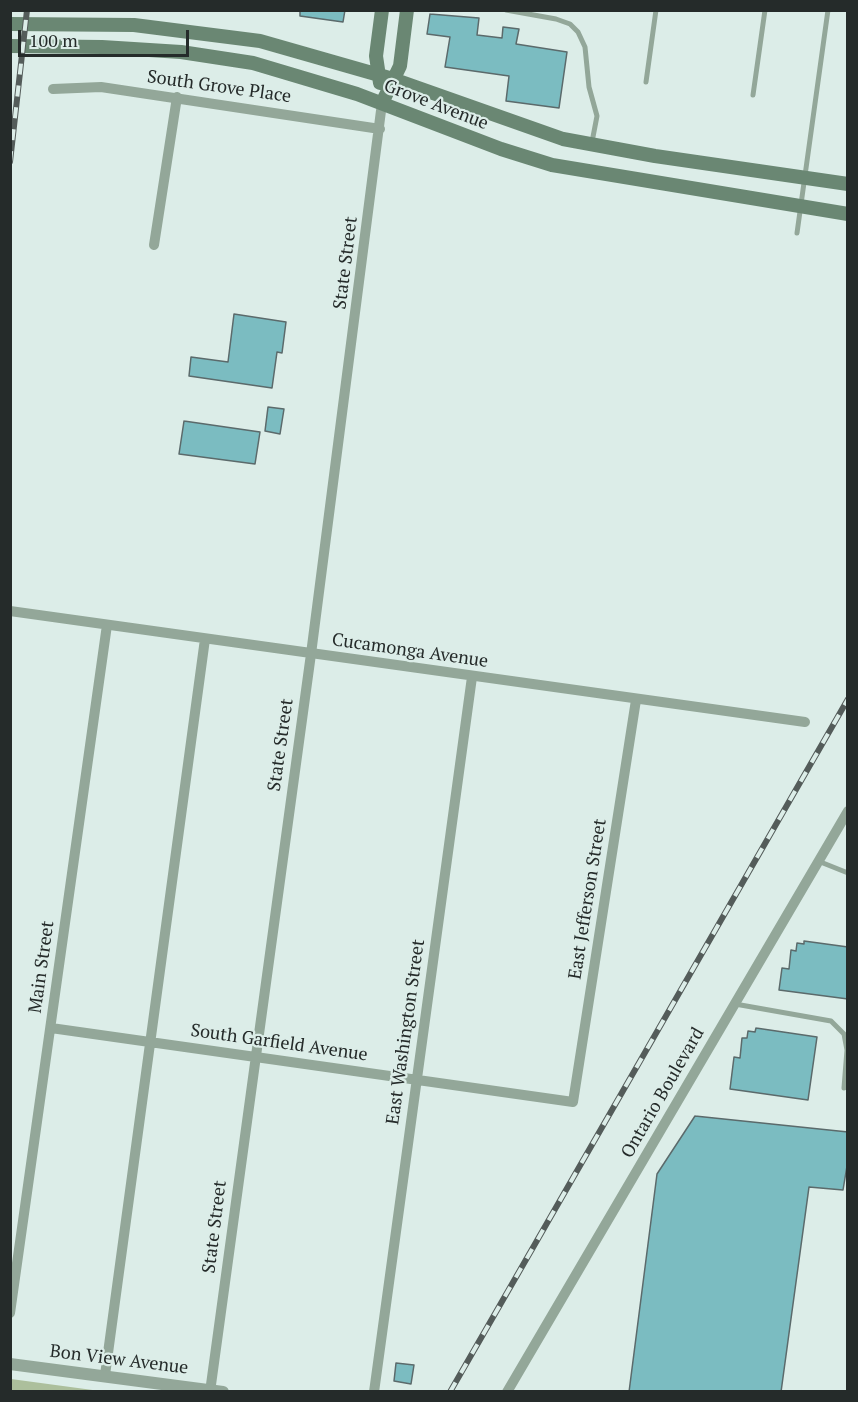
<!DOCTYPE html>
<style>
body{margin:0}
#map{position:relative;width:858px;height:1402px;overflow:hidden;background:#dcede8;font-family:"PT Serif",serif}
canvas{display:block}
.frame{position:absolute;inset:0;border:12px solid #252b2a;pointer-events:none}
.scale{position:absolute;left:18px;top:30px;width:171px;height:27px;box-sizing:border-box;border:3px solid #252b2a;border-top:0;padding-left:8px;font-size:18px;line-height:21px;white-space:nowrap;color:#252b2a;-webkit-text-stroke:4px #dcede8;paint-order:stroke}
</style>
<div id="map">
<canvas width="858" height="1402"></canvas>
<div class="frame"></div>
<div class="scale">100 m</div>
</div>
<script>
const g = document.querySelector('canvas').getContext('2d');
g.lineJoin = 'round';
function fill(path, color) { g.fillStyle = color; g.fill(path, 'evenodd'); }
const toPath = rows => new Path2D(rows.map(r => 'M' + r).join(''));
function trace(path, color, width, dash) { g.strokeStyle = color; g.lineWidth = width; g.lineCap = dash ? 'butt' : 'round'; g.setLineDash(dash || []); g.stroke(path); }
function label(font, color, halo, rows, align = 'center') {
  g.font = font + ' "PT Serif",serif'; g.lineWidth = 4.5; g.setLineDash([]); g.textBaseline = 'middle'; g.strokeStyle = halo; g.fillStyle = color; for (const [text, x, y, turn = 0] of rows) {
    g.save(); g.translate(x, y); g.rotate((+turn || 0) * Math.PI / 180); g.textAlign = isNaN(turn) ? turn : align; if (halo) g.strokeText(text, 0, 0); g.fillText(text, 0, 0); g.restore();
  }
}
const green = toPath([
 [11,1379,100,1391,11,1391]
]);
const building = toPath([
 [300,10,345,10,343,22,300,16,300,10],
 [430,14,479,18,477,35,502,38,503,27,519,29,516,44,567,52,559,108,506,101,509,76,445,67,450,37,427,34,430,14],
 [234,314,286,322,282,353,277,352,272,388,189,376,191,357,228,362,234,314],
 [268,407,284,409,280,434,265,431,268,407],
 [184,421,260,432,255,464,179,454,184,421],
 [804,941,848,947,848,999,779,990,782,968,789,969,791,950,796,951,797,943,804,944,804,941],
 [756,1028,817,1037,808,1100,730,1089,734,1057,740,1058,742,1038,747,1038,748,1031,755,1032,756,1028],
 [695,1116,848,1132,848,1160,843,1190,809,1187,781,1392,629,1392,657,1174,695,1116],
 [396,1363,414,1365,411,1384,394,1381,396,1363]
]);
const service = toPath([
 [506,10,556,19,570,24,578,32,585,47,589,87,597,116,592,142],
 [646,82,656,10],
 [753,95,765,10],
 [797,233,828,10],
 [818,861,848,873],
 [735,1004,831,1021,844,1034,847,1050,844,1088]
]);
const minor = toPath([
 [53,89,101,87,380,129],
 [154,245,177,97],
 [10,611,805,722],
 [51,1028,573,1102,636,700],
 [10,1313,107,625],
 [105,1375,205,639],
 [210,1392,311,654,382,103],
 [374,1392,472,677],
 [507,1392,848,811]
]);
const tertiary = toPath([
 [10,1364,223,1392]
]);
const secondary = toPath([
 [10,24,134,25,260,41,393,79,563,139,655,156,848,184],
 [10,46,102,47,181,52,253,63,357,94,501,149,552,165,848,214],
 [380,83,376,56,382,10],
 [382,103,400,66,407,10]
]);
const rail = toPath([
 [10,162,27,10],
 [450,1392,848,699]
]);
const streetNames = [
 ["South Grove Place",219,87,8],
 ["Grove Avenue",436,105,21],
 ["State Street",346,263,-83],
 ["Cucamonga Avenue",410,651,8],
 ["State Street",281,745,-82],
 ["East Jefferson Street",588,899,-81],
 ["Main Street",42,967,-82],
 ["East Washington Street",406,1032,-82],
 ["South Garfield Avenue",279,1043,8],
 ["Ontario Boulevard",663,1093,-60],
 ["State Street",215,1227,-83],
 ["Bon View Avenue",119,1360,7]
];
fill(green, '#acbf9c');
fill(building, '#7bbcc1');
trace(building, '#5b6a6b', 1.5);
trace(service, '#93a799', 5);
trace(minor, '#93a799', 10);
trace(tertiary, '#93a799', 12);
trace(secondary, '#6a8773', 14);
trace(rail, '#545c5a', 6);
trace(rail, '#dcede8', 4, [11]);
label('18px', '#252b2a', '#dcede8', streetNames);
</script>
